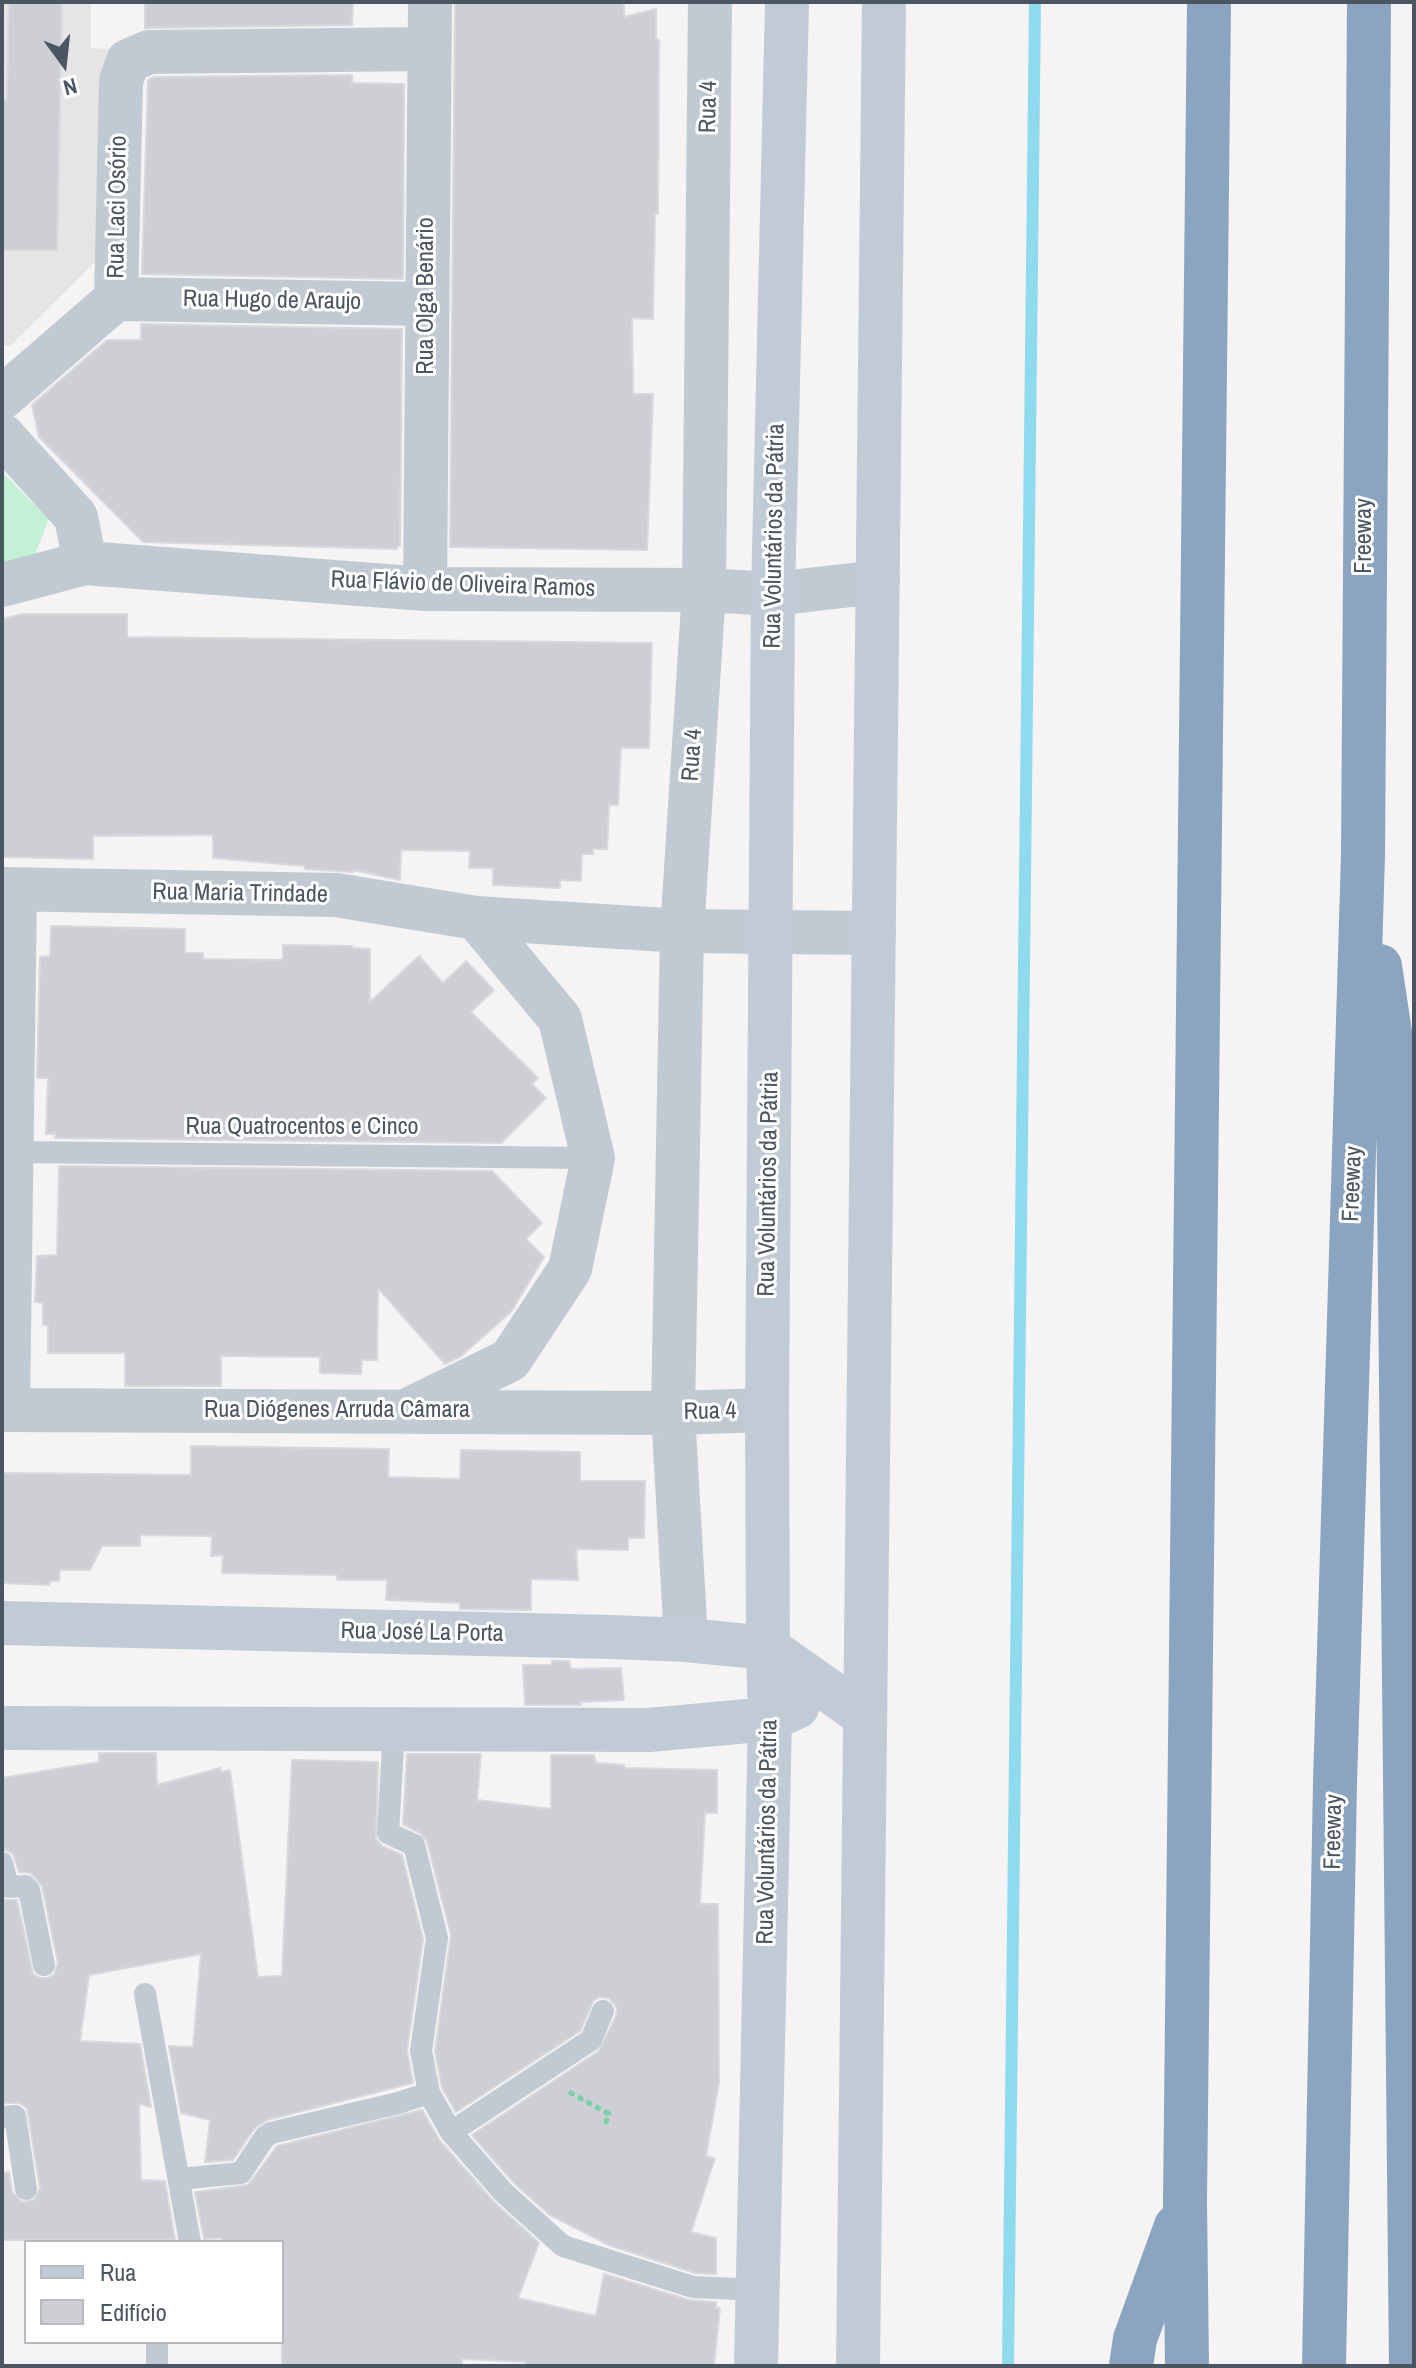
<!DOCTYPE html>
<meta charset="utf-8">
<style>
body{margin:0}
#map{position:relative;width:1416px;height:2368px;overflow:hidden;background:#f5f3f3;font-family:"Archivo Narrow",sans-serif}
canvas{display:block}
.frame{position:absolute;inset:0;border:4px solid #4a5661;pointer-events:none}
.legend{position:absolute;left:24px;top:2240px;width:260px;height:104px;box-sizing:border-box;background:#fff;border:2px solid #b7bbc0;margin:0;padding:10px 14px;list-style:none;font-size:24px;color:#4a5661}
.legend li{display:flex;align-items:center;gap:16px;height:40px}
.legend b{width:40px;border:2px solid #b7bbc0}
.north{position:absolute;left:24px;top:24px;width:80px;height:80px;-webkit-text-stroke:6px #fff;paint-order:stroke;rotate:165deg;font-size:22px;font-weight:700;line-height:32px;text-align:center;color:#4a5661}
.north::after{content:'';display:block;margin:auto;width:28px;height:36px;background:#4a5661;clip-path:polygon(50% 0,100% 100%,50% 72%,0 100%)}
</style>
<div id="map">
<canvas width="1416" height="2368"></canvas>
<div class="frame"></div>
<ul class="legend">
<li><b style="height:10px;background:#c1cbd6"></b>Rua</li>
<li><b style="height:22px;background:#cdcfd5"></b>Edifício</li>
</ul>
<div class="north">N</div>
</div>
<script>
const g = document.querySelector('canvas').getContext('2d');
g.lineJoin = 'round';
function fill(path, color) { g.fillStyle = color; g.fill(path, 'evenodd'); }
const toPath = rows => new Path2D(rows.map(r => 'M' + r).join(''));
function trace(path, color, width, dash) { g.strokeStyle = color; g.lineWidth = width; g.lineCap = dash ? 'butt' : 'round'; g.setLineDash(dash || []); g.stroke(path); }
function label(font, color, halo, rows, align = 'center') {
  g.font = font + ' "Archivo Narrow",sans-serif'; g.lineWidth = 6; g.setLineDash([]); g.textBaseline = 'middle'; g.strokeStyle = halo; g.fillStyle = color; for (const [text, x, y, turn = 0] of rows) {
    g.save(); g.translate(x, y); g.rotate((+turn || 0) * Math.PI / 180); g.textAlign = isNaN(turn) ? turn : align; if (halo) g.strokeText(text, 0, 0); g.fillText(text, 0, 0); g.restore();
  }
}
const education = toPath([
 [2,2,91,2,91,48,109,49,104,253,11,345,2,345]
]);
const green = toPath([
 [2,472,49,519,35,554,2,563]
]);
const stream = toPath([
 [1008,2366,1035,2]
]);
const building = toPath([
 [9,2,62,2,57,250,2,250,2,100,7,100,9,2],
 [145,2,353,2,352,25,145,28,145,2],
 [455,2,624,2,624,17,656,9,656,39,659,40,658,214,655,214,653,319,632,318,633,394,653,394,647,550,450,547,455,2],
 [352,75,352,83,404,84,403,279,142,274,148,80,154,77,352,75],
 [141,324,402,329,400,546,397,546,397,549,143,542,39,437,32,405,107,340,141,340,141,324],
 [23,614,127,614,127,637,652,643,649,748,621,748,618,805,609,805,607,849,593,849,593,854,582,854,581,881,560,880,560,888,493,885,493,868,469,868,470,851,401,850,400,880,353,870,353,872,305,869,305,866,213,858,213,835,93,836,93,859,2,857,2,619,23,614],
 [51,926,185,929,185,953,203,953,203,959,283,960,283,945,352,946,352,948,370,949,370,1002,419,956,443,983,466,961,494,990,471,1012,538,1078,532,1084,546,1098,501,1143,55,1138,56,1134,46,1134,48,1078,37,1078,40,957,50,956,51,926],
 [59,1166,492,1171,542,1223,526,1239,544,1257,511,1312,461,1356,445,1364,378,1288,377,1360,362,1360,361,1374,320,1373,320,1357,221,1356,221,1386,125,1386,125,1353,48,1353,48,1325,43,1325,43,1303,35,1302,37,1256,57,1255,59,1166],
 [191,1446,389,1449,388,1477,460,1479,461,1450,580,1452,580,1481,645,1481,644,1538,628,1538,628,1550,576,1549,578,1580,531,1579,531,1610,460,1609,460,1603,386,1600,387,1580,337,1580,337,1575,222,1573,223,1555,211,1556,212,1536,140,1535,140,1546,102,1546,90,1570,60,1570,59,1581,50,1581,49,1585,2,1583,2,1473,191,1475,191,1446],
 [552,1661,569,1661,571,1669,621,1668,624,1700,580,1702,581,1705,525,1705,523,1665,552,1665,552,1661],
 [99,1753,156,1753,157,1785,220,1768,221,1772,230,1770,258,1977,282,1976,292,1760,378,1762,376,1839,382,1846,402,1855,423,1939,407,2050,413,2083,267,2120,254,2129,233,2160,205,2162,210,2120,181,2113,169,2046,193,2047,201,1954,89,1975,80,2041,140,2044,151,2107,139,2104,141,2180,165,2181,175,2240,2,2240,2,2173,9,2172,12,2192,22,2202,34,2200,40,2188,27,2108,20,2103,2,2103,2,1900,17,1900,33,1974,40,1978,47,1978,54,1975,58,1963,42,1886,31,1873,19,1872,13,1854,3,1849,2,1778,99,1762,99,1753],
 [407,1754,481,1754,477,1800,551,1809,551,1755,594,1755,596,1763,624,1765,624,1768,717,1770,717,1813,705,1813,700,1904,718,1904,719,2082,706,2156,715,2158,691,2232,716,2238,716,2274,695,2273,611,2246,550,2215,514,2183,472,2135,599,2051,616,2016,617,2008,609,1998,600,1997,594,2000,580,2031,456,2112,442,2088,435,2051,451,1935,427,1841,420,1833,403,1824,407,1754],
 [422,2110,440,2141,494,2202,539,2243,518,2298,596,2316,604,2274,689,2300,716,2302,716,2308,720,2308,714,2366,526,2366,526,2362,462,2359,462,2366,282,2366,282,2242,222,2242,222,2238,204,2239,195,2192,248,2185,277,2146,422,2110]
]);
const path = toPath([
 [569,2092,609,2114,604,2127]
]);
const lane = toPath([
 [10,1152,593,1158],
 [394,1729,388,1833,414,1845,437,1938,421,2051,429,2093,451,2132,504,2193,563,2246,693,2287,758,2290],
 [2,1863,8,1887,25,1886,29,1890,44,1965],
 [145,1994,190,2242],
 [2,2117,15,2116,26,2189],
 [451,2132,591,2040,603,2011],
 [179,2179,241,2173,265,2137,271,2133,398,2103,429,2093],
 [157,2366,157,2342]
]);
const street = toPath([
 [710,2,704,590,682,931,673,1413,767,1410],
 [116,299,427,304],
 [2,398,116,299,121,81,128,61,149,52,429,49],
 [2,435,76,517,85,563],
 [2,585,85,563,425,589,704,590,773,594,878,582],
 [425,589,430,2],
 [2,889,336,895,476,918,682,931,874,933],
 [412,1408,510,1360,570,1269,593,1158,560,1019,476,918],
 [8,1409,15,891],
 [2,1410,673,1413,686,1640]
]);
const secondary = toPath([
 [2,1623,612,1637,686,1640,768,1648,865,1716],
 [2,1728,649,1730,770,1719,797,1707],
 [756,2366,770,1719,768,1648,767,1410,773,594,787,2],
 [858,2366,884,2]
]);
const highway = toPath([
 [1380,966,1398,1086,1411,2366],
 [1131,2366,1135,2339,1176,2226],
 [1187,2366,1185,2201,1209,2],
 [1324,2366,1335,1783,1363,855,1369,2]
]);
const streetNames = [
 ["Rua 4",709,107,-89],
 ["Rua Laci Osório",118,207,-89],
 ["Rua Olga Benário",427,296,-90],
 ["Rua Hugo de Araujo",272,301,1],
 ["Rua Voluntários da Pátria",775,536,-89],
 ["Freeway",1365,536,-90],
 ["Rua Flávio de Oliveira Ramos",463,585,2],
 ["Rua 4",693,755,-86],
 ["Rua Maria Trindade",240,894,1],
 ["Rua Quatrocentos e Cinco",302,1128],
 ["Rua Voluntários da Pátria",769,1184,-89],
 ["Freeway",1353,1184,-88],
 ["Rua Diógenes Arruda Câmara",337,1411],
 ["Rua 4",710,1412,-1],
 ["Rua José La Porta",422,1633,1],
 ["Rua Voluntários da Pátria",768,1832,-89],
 ["Freeway",1334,1832,-89]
];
fill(education, '#e6e4e5');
fill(green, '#c3f1d5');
trace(stream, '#90daee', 12);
fill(building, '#cdcfd5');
trace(building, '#d7d9de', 2);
trace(path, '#7ad0a6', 5, [6, 4]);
trace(lane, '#c1cad2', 22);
trace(street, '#c1cad2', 44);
trace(secondary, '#c1cbd6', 44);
trace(highway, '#8ba5c1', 44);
label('24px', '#4a5661', '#fff', streetNames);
</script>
